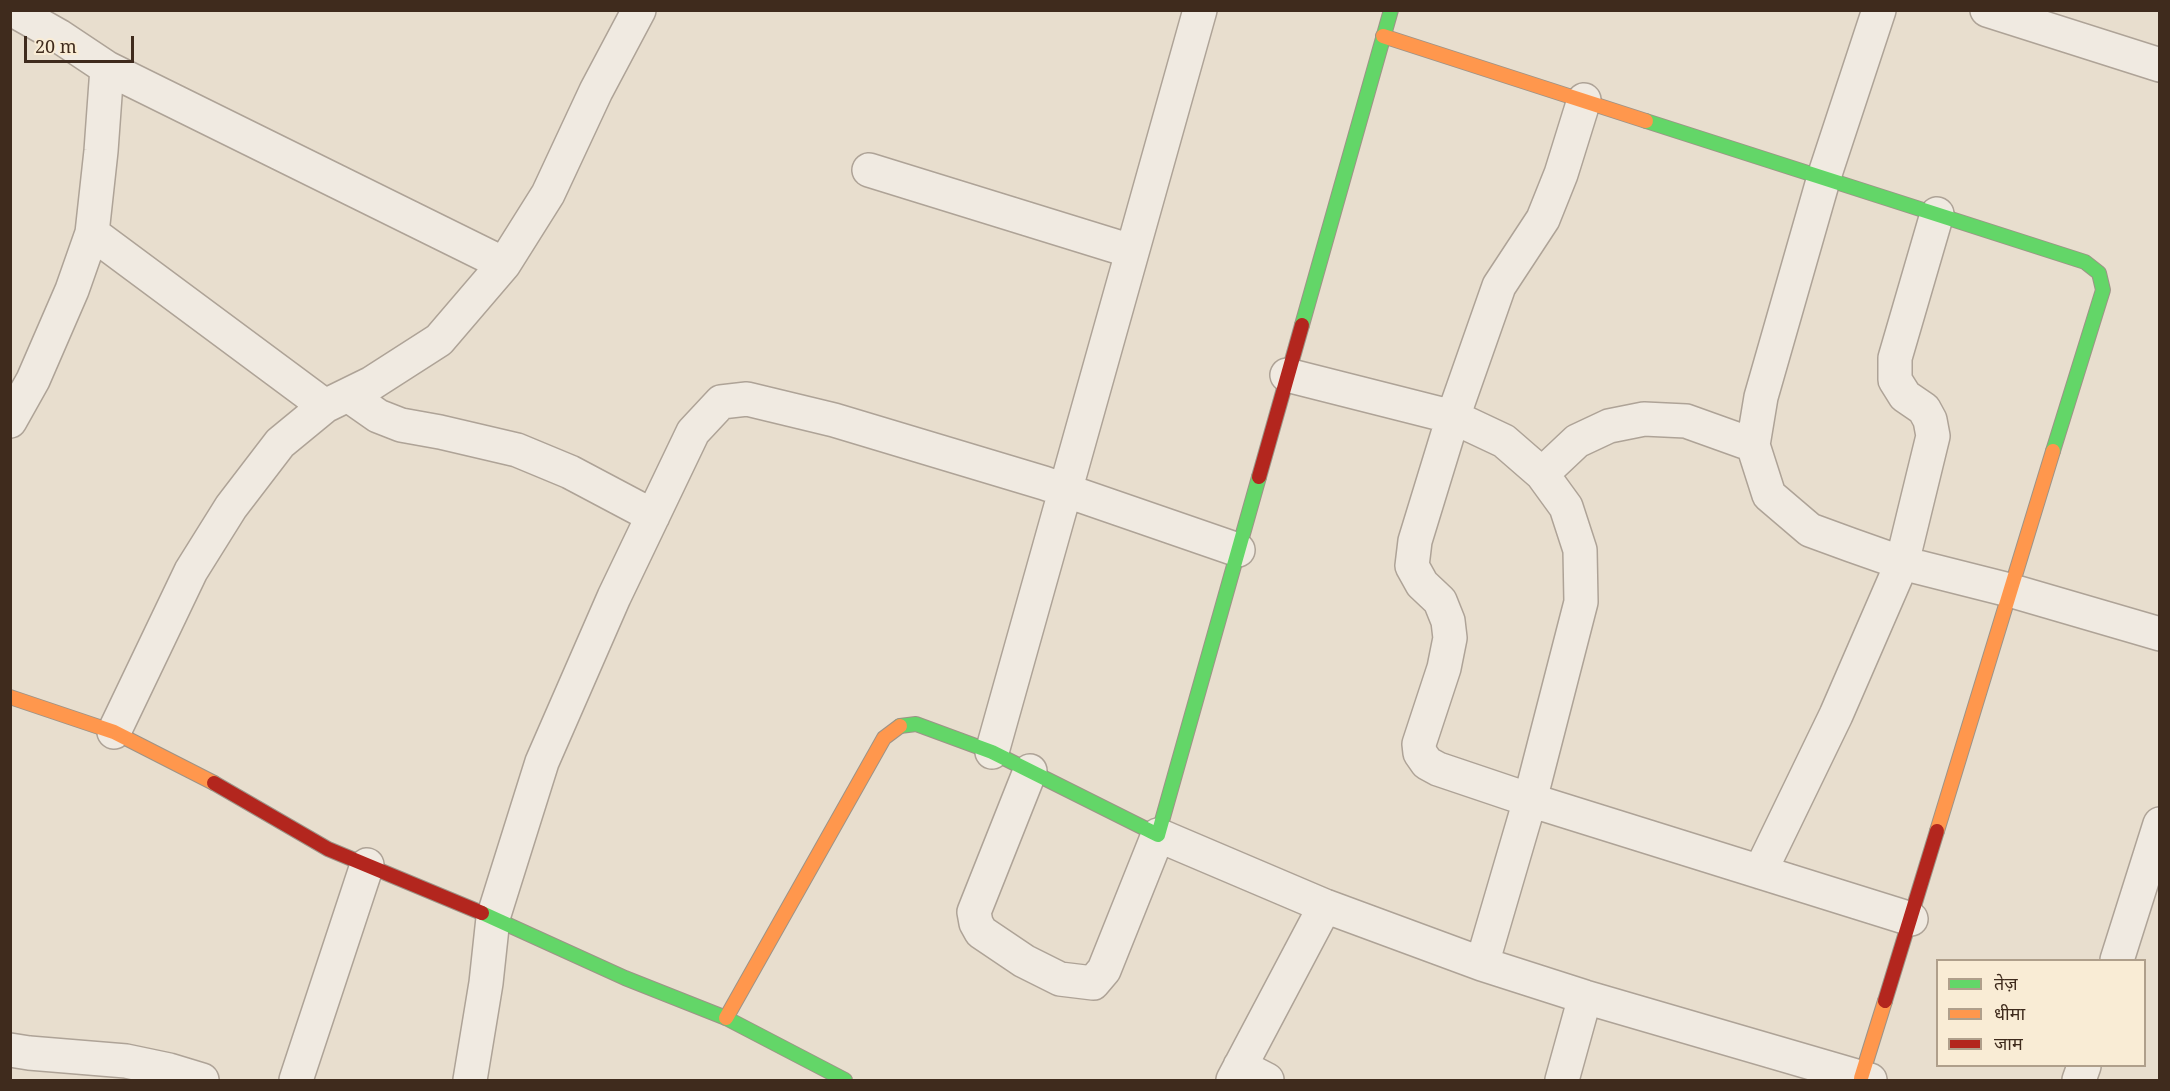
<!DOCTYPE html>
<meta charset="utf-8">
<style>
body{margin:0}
#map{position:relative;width:2170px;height:1091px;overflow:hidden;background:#e8dece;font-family:"Noto Serif","Noto Sans Devanagari",serif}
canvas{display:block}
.frame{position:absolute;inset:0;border:12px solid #3f2b1d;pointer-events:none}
.legend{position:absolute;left:1936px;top:959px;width:210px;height:108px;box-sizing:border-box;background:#f9ecd5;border:2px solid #af9f8b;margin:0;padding:8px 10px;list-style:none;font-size:18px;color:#3f2b1d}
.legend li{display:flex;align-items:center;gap:12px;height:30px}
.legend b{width:30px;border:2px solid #af9f8b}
.scale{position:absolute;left:24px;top:36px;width:110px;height:27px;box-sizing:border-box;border:3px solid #3f2b1d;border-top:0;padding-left:8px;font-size:18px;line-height:21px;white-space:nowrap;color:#3f2b1d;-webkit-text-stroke:4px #f9ecd5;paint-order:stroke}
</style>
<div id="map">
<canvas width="2170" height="1091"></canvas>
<div class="frame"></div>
<ul class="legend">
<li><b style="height:8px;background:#63d668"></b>तेज़</li>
<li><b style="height:8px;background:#ff974d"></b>धीमा</li>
<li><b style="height:8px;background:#b3261e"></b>जाम</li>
</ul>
<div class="scale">20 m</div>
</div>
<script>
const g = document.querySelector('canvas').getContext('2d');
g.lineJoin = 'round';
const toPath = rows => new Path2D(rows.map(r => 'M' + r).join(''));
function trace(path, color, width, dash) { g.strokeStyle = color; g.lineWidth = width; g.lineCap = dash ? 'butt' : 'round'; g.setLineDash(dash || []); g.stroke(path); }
const street = toPath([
 [1879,10,1824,177,1761,397,1753,445,1769,495,1810,530,1851,545,1902,563,2009,590,2160,634],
 [1987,10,2160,65],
 [107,68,504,264],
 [1584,100,1561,174,1543,219,1499,286,1453,417,1415,541,1412,566,1422,584,1440,601,1448,621,1450,638,1444,668,1419,744,1420,753,1427,763,1438,769,1530,800,1911,919],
 [869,170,1131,251],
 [92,233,325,406],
 [1287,375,1453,417,1504,441,1542,474,1566,507,1580,550,1581,602,1530,800,1482,964],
 [348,395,378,416,401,425,440,432,517,450,570,472,653,516],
 [10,421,33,380,72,290,92,233,101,151,107,68,59,36,13,10],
 [1542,474,1577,441,1609,426,1644,419,1686,421,1753,445],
 [114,732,191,571,231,507,280,443,325,406,372,383,439,340,504,264,548,194,596,91,639,10],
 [992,752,1200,10],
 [1030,771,974,912,976,923,981,932,1024,961,1060,979,1093,983,1104,970,1158,835,1325,906,1482,964,1585,997,1870,1080],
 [1760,872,1836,715,1902,563,1933,436,1930,420,1924,409,1905,396,1895,380,1895,358,1937,214],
 [2117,960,2160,824],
 [10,1050,29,1053,126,1061,169,1070,202,1080],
 [1240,1066,1267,1080],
 [296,1080,367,865],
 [470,1080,486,983,493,918,542,762,614,597,693,432,721,402,747,399,834,420,1044,483,1238,550],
 [1233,1080,1325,906],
 [1562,1080,1585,997],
 [2079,1080,2084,1066]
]);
const fast = toPath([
 [1646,121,2085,262,2099,273,2103,290,2053,451],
 [1302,325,1391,10],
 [900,726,916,724,992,752,1158,835,1259,477],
 [482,913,625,978,726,1018,845,1080]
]);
const slow = toPath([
 [1383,36,1646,121],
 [10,697,114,732,214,783],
 [1937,831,2053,451],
 [726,1018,884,738,900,726],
 [1861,1078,1885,1001]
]);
const jam = toPath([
 [1259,477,1302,325],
 [214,783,328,849,482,913],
 [1885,1001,1937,831]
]);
trace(street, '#aea397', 36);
trace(fast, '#9d9387', 16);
trace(slow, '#9d9387', 16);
trace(jam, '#9d9387', 16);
trace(street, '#f0eae1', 33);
trace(fast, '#63d668', 14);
trace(slow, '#ff974d', 14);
trace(jam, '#b3261e', 14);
</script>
